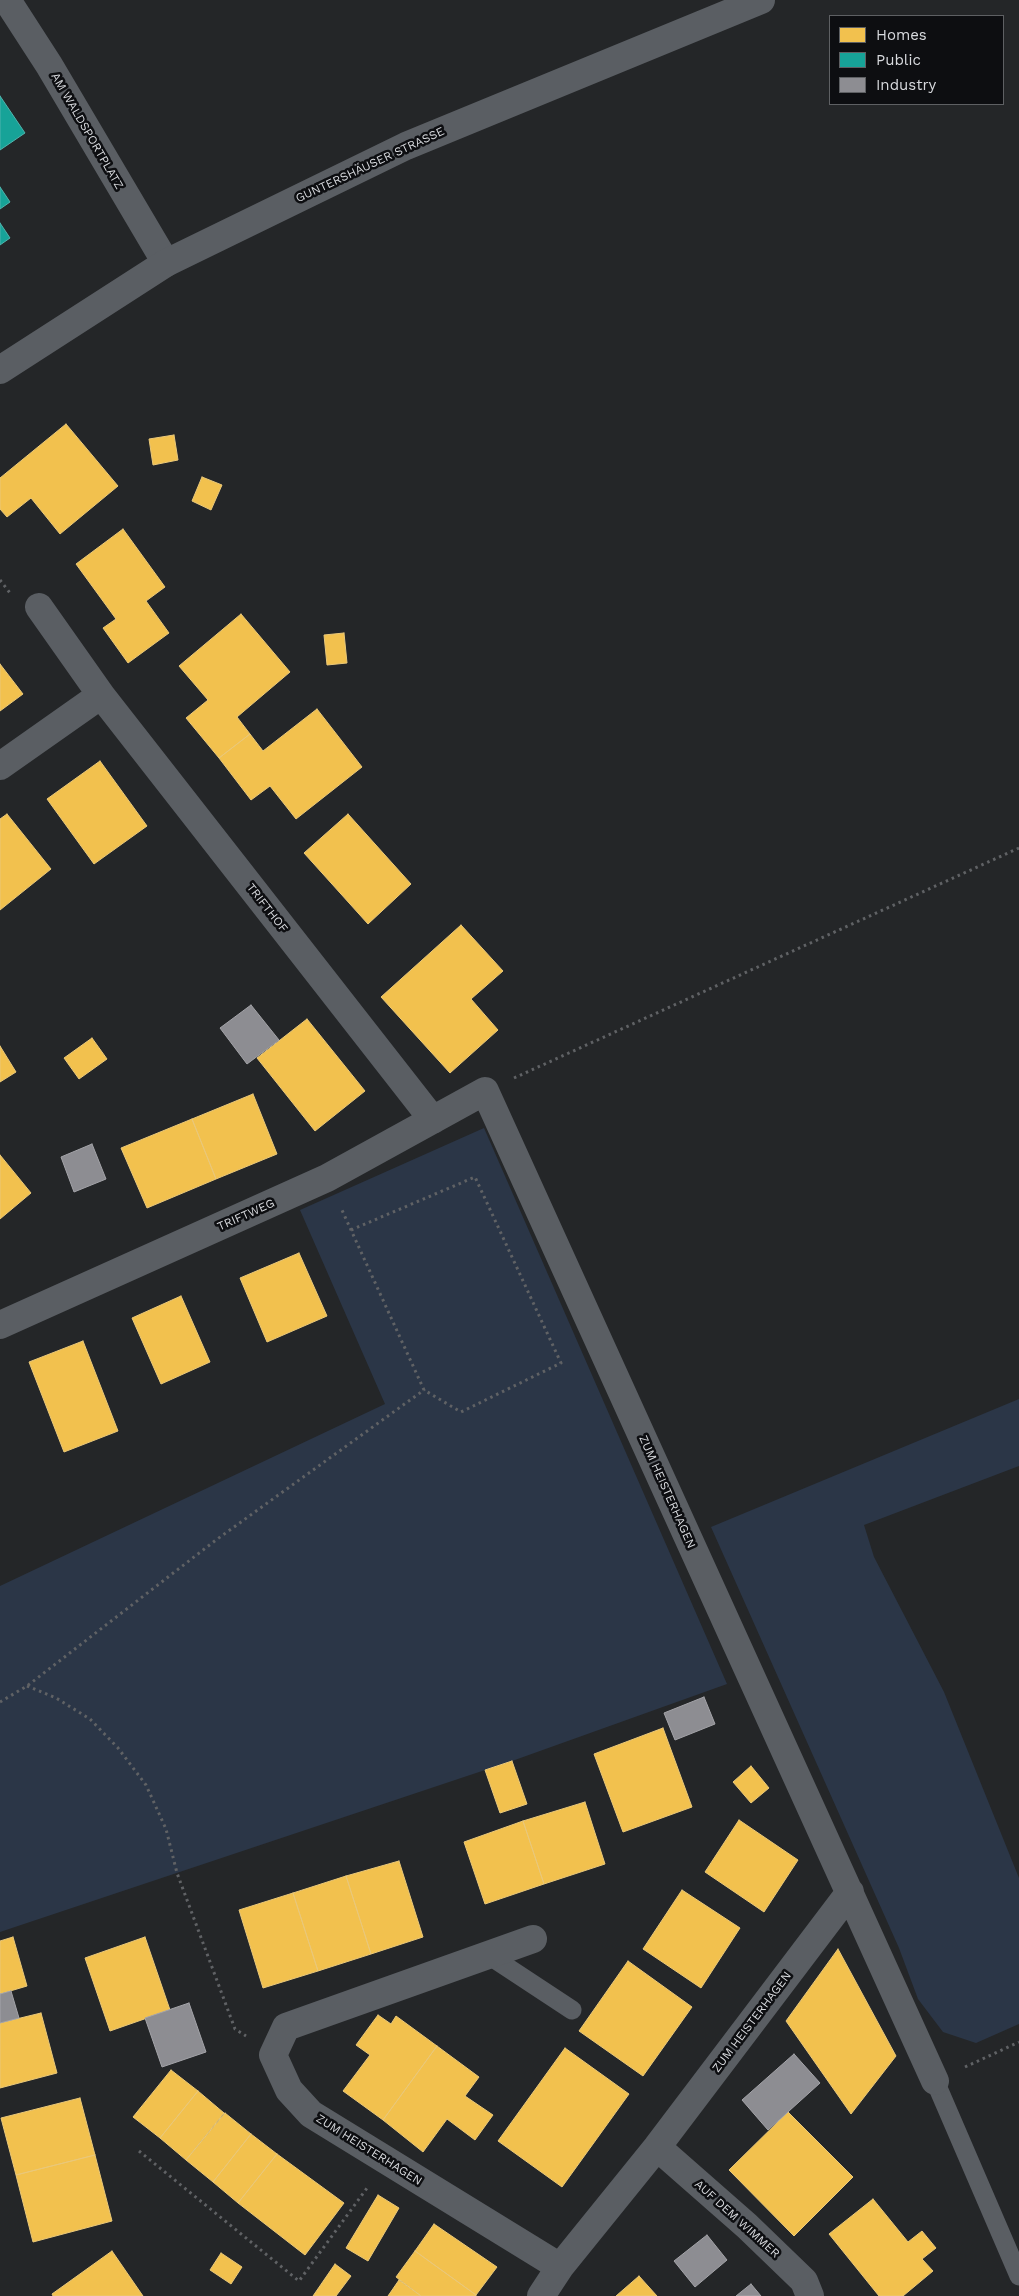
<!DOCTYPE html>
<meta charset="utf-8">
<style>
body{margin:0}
#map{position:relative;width:1019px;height:2296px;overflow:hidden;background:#242628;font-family:"Work Sans",sans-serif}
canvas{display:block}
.legend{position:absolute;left:829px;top:15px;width:175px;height:90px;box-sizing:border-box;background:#0d0e11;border:1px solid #5e6063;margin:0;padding:6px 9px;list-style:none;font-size:15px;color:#d8dade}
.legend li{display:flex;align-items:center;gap:10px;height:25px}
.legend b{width:25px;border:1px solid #5e6063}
</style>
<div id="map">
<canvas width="1019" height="2296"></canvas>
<ul class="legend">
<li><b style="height:14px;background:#f2c14e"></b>Homes</li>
<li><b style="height:14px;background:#17a398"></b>Public</li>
<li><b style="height:14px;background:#8d8d92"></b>Industry</li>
</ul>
</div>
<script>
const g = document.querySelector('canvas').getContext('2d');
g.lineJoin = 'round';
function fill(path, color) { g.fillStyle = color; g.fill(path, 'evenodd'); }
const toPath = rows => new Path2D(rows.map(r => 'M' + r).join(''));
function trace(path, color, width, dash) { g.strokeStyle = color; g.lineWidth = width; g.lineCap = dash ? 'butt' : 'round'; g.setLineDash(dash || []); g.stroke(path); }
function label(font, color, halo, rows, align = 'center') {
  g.font = font + ' "Work Sans",sans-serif'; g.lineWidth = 5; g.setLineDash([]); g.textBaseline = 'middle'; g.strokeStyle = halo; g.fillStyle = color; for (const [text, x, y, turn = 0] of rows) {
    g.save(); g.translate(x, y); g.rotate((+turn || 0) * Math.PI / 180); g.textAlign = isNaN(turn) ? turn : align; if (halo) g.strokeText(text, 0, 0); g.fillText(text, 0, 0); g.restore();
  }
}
const green = toPath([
 [484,1128,727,1684,512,1761,0,1932,0,1586,385,1404,300,1210],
 [1019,1399,1019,1466,864,1525,874,1557,944,1692,1019,1878,1019,2024,976,2043,943,2032,918,1999,899,1948,711,1527]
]);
const homes = toPath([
 [66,424,118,486,60,534,31,498,7,517,0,509,0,478,66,424],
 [174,435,178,460,153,465,149,439,174,435],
 [202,477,222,485,211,510,192,501,202,477],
 [123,529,165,587,146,601,169,633,128,663,103,628,116,619,76,564,123,529],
 [241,614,290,672,237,717,250,734,219,758,186,718,208,700,179,666,241,614],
 [344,633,347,663,327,665,324,635,344,633],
 [0,664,23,694,0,711,0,664],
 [317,709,362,767,296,819,270,786,251,800,219,758,250,734,263,751,317,709],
 [100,761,147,826,94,864,47,799,100,761],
 [7,814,51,869,0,910,0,819,7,814],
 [348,814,411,884,368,924,304,853,348,814],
 [461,925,503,971,471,999,498,1030,450,1073,381,997,461,925],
 [307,1019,365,1091,315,1131,257,1058,307,1019],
 [92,1038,107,1059,79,1079,64,1058,92,1038],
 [0,1046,16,1072,0,1082,0,1046],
 [253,1094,277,1154,216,1179,192,1119,253,1094],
 [192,1119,216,1179,147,1208,121,1148,192,1119],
 [0,1155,31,1193,0,1219,0,1155],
 [299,1253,327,1316,267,1342,240,1278,299,1253],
 [181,1296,210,1362,161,1384,132,1318,181,1296],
 [83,1341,118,1431,64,1452,29,1362,83,1341],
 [663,1728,692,1807,623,1832,594,1754,663,1728],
 [512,1761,527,1804,500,1813,485,1770,512,1761],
 [751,1766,769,1788,751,1803,733,1782,751,1766],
 [585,1802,605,1864,544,1884,523,1821,585,1802],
 [739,1820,798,1860,764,1912,705,1872,739,1820],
 [523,1821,544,1884,485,1904,464,1842,523,1821],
 [399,1861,423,1937,371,1954,346,1876,399,1861],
 [346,1876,371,1954,318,1971,293,1893,346,1876],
 [682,1890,740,1928,701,1988,643,1949,682,1890],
 [293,1893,318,1971,263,1988,239,1910,293,1893],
 [13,1937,27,1986,0,1994,0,1941,13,1937],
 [145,1937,170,2010,110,2031,85,1958,145,1937],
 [838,1949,896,2056,851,2114,786,2021,838,1949],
 [628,1961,692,2007,643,2076,579,2031,628,1961],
 [41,2013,57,2073,0,2088,0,2023,41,2013],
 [378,2015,391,2024,396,2016,437,2046,383,2120,343,2091,370,2055,356,2045,378,2015],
 [437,2046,479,2077,465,2096,493,2115,475,2140,447,2119,423,2152,383,2120,437,2046],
 [565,2048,629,2094,562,2187,498,2141,565,2048],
 [171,2070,198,2091,160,2138,133,2117,171,2070],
 [198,2091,224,2113,186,2160,160,2138,198,2091],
 [80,2098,95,2155,16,2175,1,2118,80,2098],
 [788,2112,853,2177,794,2236,729,2170,788,2112],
 [225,2113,251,2134,213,2182,186,2160,225,2113],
 [251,2134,277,2154,238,2203,213,2182,251,2134],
 [277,2154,344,2203,305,2255,238,2203,277,2154],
 [95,2155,112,2221,33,2242,16,2175,95,2155],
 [378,2195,399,2208,368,2261,346,2248,378,2195],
 [873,2199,908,2242,922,2231,936,2248,922,2259,933,2271,903,2296,879,2296,829,2234,873,2199],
 [434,2224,497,2267,476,2295,415,2251,434,2224],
 [112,2251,143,2296,53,2296,52,2294,112,2251],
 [415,2251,476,2295,476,2296,421,2296,396,2277,415,2251],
 [221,2253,242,2267,231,2284,210,2270,221,2253],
 [335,2264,351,2276,336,2296,313,2296,335,2264],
 [639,2276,657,2296,616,2296,639,2276],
 [399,2280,421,2296,388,2296,399,2280]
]);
const public = toPath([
 [0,96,25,133,0,150,0,96],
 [0,187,10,202,0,209,0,187],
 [0,223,10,238,0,245,0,223]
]);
const industry = toPath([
 [251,1005,279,1040,247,1064,220,1028,251,1005],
 [92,1144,106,1179,74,1192,61,1157,92,1144],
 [704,1697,715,1724,675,1740,664,1713,704,1697],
 [11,1991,19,2018,0,2023,0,1994,11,1991],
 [189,2003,206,2052,162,2067,145,2018,189,2003],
 [794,2054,820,2083,768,2130,742,2100,794,2054],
 [707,2235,727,2260,695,2287,674,2261,707,2235],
 [751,2284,761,2296,736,2296,751,2284]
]);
const path = toPath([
 [0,580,10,593],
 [514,1078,1019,848],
 [351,1230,475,1177,561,1363,461,1412,424,1390],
 [27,1686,56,1698,90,1719,118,1748,146,1785,166,1829,177,1873,235,2029,246,2036],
 [0,1702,27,1686,216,1540,424,1390,341,1208],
 [965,2067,1019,2042],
 [139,2151,299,2281,367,2188]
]);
const service = toPath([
 [487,1954,572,2010],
 [935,2081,1019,2276]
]);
const minor = toPath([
 [7,0,49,65,166,263],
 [39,607,101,695,433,1120],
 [0,766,101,695],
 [0,1325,327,1178,485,1091,935,2081],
 [533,1939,286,2027,273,2055,289,2090,311,2114,560,2267],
 [657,2147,747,2226,804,2281,810,2296],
 [541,2296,560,2267,657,2147,850,1892]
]);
const tertiary = toPath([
 [0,370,166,263,406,146,761,0]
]);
const streetNames = [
 ["AM WALDSPORTPLATZ",87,131,60],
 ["GUNTERSHÄUSER STRASSE",370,165,-25],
 ["TRIFTHOF",267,908,52],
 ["TRIFTWEG",246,1215,-24],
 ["ZUM HEISTERHAGEN",667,1492,66],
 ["ZUM HEISTERHAGEN",752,2022,-53],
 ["ZUM HEISTERHAGEN",369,2150,32],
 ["AUF DEM WIMMER",737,2219,42]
];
fill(green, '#2b3647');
fill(homes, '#f2c14e');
trace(homes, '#eac879', 1);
fill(public, '#17a398');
trace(public, '#51b4ad', 1);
fill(industry, '#8d8d92');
trace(industry, '#a4a4a9', 1);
trace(path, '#606265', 3, [2.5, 4]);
trace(service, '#5a5e63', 19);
trace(minor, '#5a5e63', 28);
trace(tertiary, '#5a5e63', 28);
label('12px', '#d8dade', '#0d0e11', streetNames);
</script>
